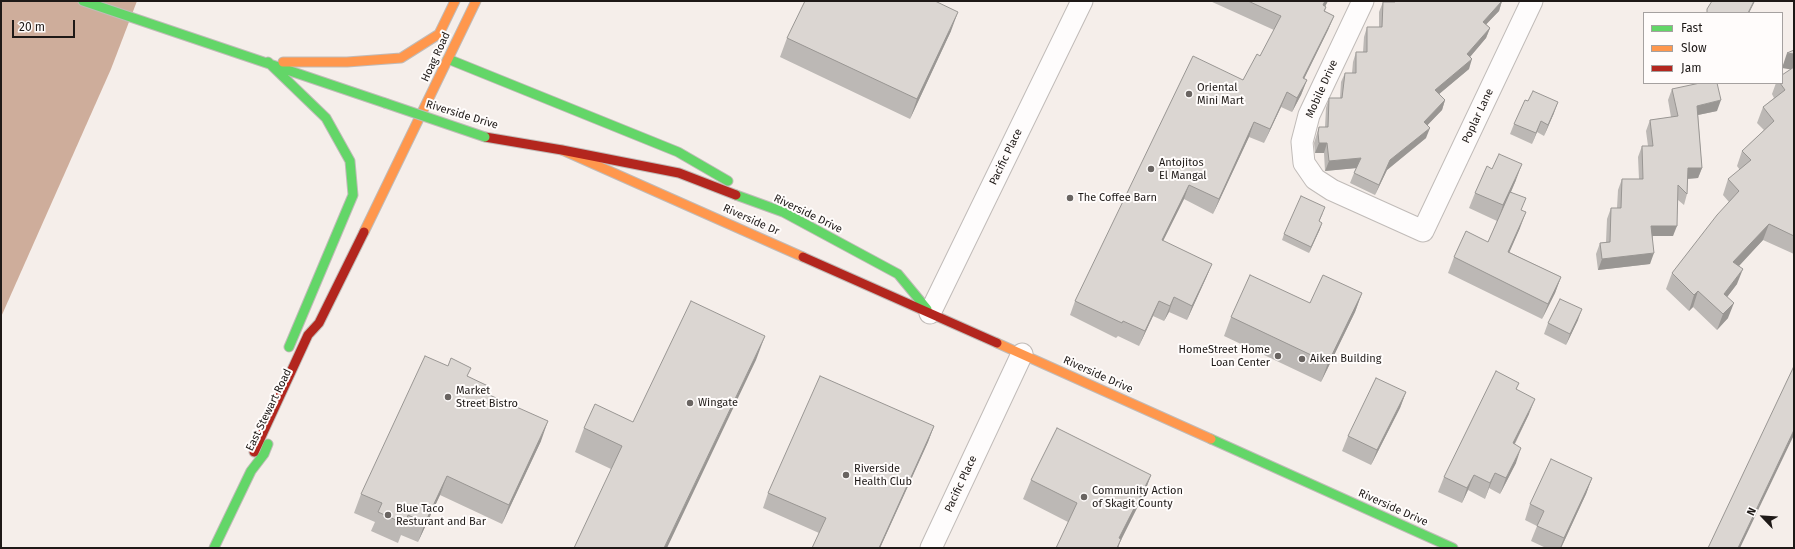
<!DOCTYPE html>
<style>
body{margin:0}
#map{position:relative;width:1795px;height:549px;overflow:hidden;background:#f5eeea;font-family:"Fira Sans",sans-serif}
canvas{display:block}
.frame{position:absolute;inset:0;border:2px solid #1e1917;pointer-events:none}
.legend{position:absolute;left:1643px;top:12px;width:140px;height:72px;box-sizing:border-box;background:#fffcfb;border:1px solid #a5a1a0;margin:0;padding:5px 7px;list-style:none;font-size:12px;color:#1e1917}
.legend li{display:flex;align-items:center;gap:8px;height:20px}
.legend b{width:20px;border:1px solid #a5a1a0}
.north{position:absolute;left:1743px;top:497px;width:40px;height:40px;-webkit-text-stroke:3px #fffcfb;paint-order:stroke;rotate:295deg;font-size:11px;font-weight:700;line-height:16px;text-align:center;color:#1e1917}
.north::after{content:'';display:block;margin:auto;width:14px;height:18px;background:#1e1917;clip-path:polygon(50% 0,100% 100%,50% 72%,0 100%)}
.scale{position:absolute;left:12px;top:20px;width:63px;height:18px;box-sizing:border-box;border:2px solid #1e1917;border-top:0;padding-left:5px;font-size:12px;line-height:14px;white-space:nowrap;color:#1e1917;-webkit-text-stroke:3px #fffcfb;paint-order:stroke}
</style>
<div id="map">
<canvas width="1795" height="549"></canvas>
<div class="frame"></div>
<ul class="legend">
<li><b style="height:5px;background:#63d668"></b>Fast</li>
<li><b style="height:5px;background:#ff974d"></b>Slow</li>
<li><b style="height:5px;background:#b3261e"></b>Jam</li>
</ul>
<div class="north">N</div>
<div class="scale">20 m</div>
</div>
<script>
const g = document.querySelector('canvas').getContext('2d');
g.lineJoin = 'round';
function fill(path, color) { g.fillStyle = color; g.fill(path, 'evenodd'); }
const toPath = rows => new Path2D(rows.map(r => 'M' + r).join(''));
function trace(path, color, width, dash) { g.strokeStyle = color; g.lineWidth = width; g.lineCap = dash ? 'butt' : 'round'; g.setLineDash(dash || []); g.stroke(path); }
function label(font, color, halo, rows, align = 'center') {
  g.font = font + ' "Fira Sans",sans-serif'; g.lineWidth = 4; g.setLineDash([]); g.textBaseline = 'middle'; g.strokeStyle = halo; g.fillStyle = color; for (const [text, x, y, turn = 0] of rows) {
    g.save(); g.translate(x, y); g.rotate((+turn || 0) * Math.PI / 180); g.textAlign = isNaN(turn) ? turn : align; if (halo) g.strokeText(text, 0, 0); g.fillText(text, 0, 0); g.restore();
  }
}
const water = toPath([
 [1,1,137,1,111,69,1,317]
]);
const street = toPath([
 [1363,1,1309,115,1302,142,1304,163,1315,179,1332,190,1423,231,1532,1],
 [930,313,1082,1],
 [931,548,1022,354]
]);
const fast = toPath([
 [83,1,385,103],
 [448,59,678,152,728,181],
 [268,62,326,118,350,161,353,195,289,347],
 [736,195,783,212,898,274,927,309],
 [1211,439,1453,548],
 [214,548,251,471,264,454,268,444]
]);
const slow = toPath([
 [283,62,347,62,401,58,439,34,455,1],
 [562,150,803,257],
 [364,232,476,1],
 [997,343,1211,439]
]);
const jam = toPath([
 [485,137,562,150,679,173,736,195],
 [803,257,997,343],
 [254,452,308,335,319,323,364,232]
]);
const fastBridge = toPath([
 [385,103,485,137]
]);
const wall = toPath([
 [1210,1,1328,1,1325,6,1326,7,1325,11,1334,16,1328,30,1304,79,1307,80,1301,95,1292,112,1281,107,1264,143,1249,137,1213,214,1184,199,1163,241,1212,264,1206,278,1187,320,1169,312,1164,321,1153,316,1139,346,1118,336,1116,338,1070,315,1075,301,1243,80,1260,56,1274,30],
 [1390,1,1502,1,1499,11,1486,24,1490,28,1486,38,1470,57,1469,69,1439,94,1445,100,1442,110,1427,125,1426,138,1387,170,1375,195,1350,183,1356,168,1325,171,1324,153,1315,153,1314,143,1319,127,1325,127,1326,108,1329,98,1340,98,1341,82,1345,73,1352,73,1353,62,1356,52,1363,52,1364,37,1367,27,1379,27,1379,12,1383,2,1390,2],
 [951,31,910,119,780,57,787,38],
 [1794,50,1794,254,1763,240,1738,266,1737,284,1727,297,1728,318,1717,330,1693,307,1689,311,1666,289,1672,273,1729,202,1723,195,1728,179,1740,170,1737,166,1742,151,1764,130,1757,123,1763,107,1774,98,1772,94,1776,83,1782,83,1790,70],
 [1672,89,1717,111,1698,115,1702,168,1698,178,1688,179,1687,194,1684,205,1678,200,1673,236,1653,236,1650,264,1598,270,1596,254,1600,243,1606,242,1607,219,1611,208,1617,208,1618,190,1622,179,1639,179,1638,157,1642,146,1648,146,1646,131,1650,120,1671,117,1668,100],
 [1554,113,1544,136,1537,132,1532,144,1510,134,1514,124],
 [1516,180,1511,192,1521,210,1520,228,1509,252,1561,277,1555,293,1542,319,1448,273,1454,257,1488,242,1497,221,1469,208,1475,193],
 [1323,213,1319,222,1320,229,1309,253,1282,240,1284,234],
 [1362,293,1355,312,1321,382,1224,336,1231,317,1310,303],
 [1578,320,1566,345,1544,334,1548,323],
 [756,360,611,469,575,452,584,428,633,422],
 [467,376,488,386,486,393,541,441,502,524,440,495,418,542,401,535,398,543,371,531,375,522,354,513,361,494],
 [1519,383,1516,389,1529,414,1515,444,1516,463,1500,494,1489,488,1485,499,1468,490,1462,503,1438,492,1444,477],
 [1406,392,1400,408,1371,465,1342,451,1348,436],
 [934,426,928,442,880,548,812,548,819,533,763,508,768,493],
 [1151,475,1144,494,1120,542,1118,548,1068,522,1023,499,1031,480],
 [1592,478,1586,494,1561,548,1546,548,1531,541,1537,526,1525,520,1530,504]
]);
const shadedWall = toPath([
 [1325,1,1328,1,1318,20,1323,5],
 [1502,1,1499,11,1479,32,1483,22],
 [1754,1,1755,1,1749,13,1748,13],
 [958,12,951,31,910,119,917,99],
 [1334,16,1328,30,1297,93,1303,78],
 [1490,28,1486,38,1464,64,1467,54],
 [1787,53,1794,54,1794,70,1782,68],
 [1472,59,1469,69,1432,100,1435,90],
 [1307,80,1301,95,1292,112,1297,98],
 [1287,92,1281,107,1264,143,1270,129],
 [1445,100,1442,110,1421,132,1424,122],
 [1721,100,1717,111,1693,116,1697,106],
 [1558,102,1554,113,1544,136,1548,125],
 [1541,121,1537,132,1532,144,1536,133],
 [1254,122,1249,137,1213,214,1219,199],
 [1430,128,1426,138,1387,170,1375,195,1379,185,1390,160],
 [1319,143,1327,143,1324,153,1315,153],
 [1361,158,1357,168,1325,171,1329,161],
 [1522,164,1516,180,1498,221,1503,205],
 [1688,168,1702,168,1698,178,1684,179],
 [1189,185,1184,199,1156,255,1162,240],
 [1526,212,1520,228,1503,267,1508,252],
 [1322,223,1320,229,1309,253,1311,247],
 [1769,224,1763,240,1728,278,1733,262],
 [1651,226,1677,226,1673,236,1647,236],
 [1654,253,1650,264,1598,270,1602,259],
 [1212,264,1206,278,1187,320,1192,306],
 [1743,269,1737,284,1718,309,1724,294],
 [1561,277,1555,293,1542,319,1548,304],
 [1698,291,1693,307,1689,311,1694,295],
 [1362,293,1355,312,1321,382,1328,363],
 [1174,297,1169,312,1164,321,1170,306],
 [1159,301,1153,316,1139,346,1145,331],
 [1734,303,1728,318,1717,330,1723,314],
 [1582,309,1578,320,1566,345,1570,334],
 [765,336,756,360,667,548,664,548],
 [1406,392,1400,408,1371,465,1377,450],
 [1535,399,1529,414,1507,459,1513,443],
 [548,421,541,441,502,524,509,505],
 [934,426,928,442,880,548,879,548],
 [1794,430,1794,435,1740,548,1738,548],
 [1521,448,1516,463,1500,494,1506,478],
 [1495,473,1489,488,1485,499,1490,483],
 [1151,475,1144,494,1120,542,1118,548,1117,548,1119,538],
 [1474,475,1468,490,1462,503,1467,488],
 [447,476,440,495,418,542,425,523],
 [1592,478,1586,494,1561,548,1560,548,1564,538]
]);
const building = toPath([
 [805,1,935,1,958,12,917,99,787,38,805,1],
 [1248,1,1325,1,1323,5,1326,7,1324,11,1334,16,1303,78,1307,80,1297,98,1287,92,1270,129,1254,122,1219,199,1189,185,1162,240,1212,264,1192,306,1174,297,1170,306,1159,301,1145,331,1123,321,1122,323,1075,301,1193,56,1243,80,1257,54,1260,56,1281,16,1248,1],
 [1395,1,1502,1,1483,22,1490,28,1467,54,1472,59,1435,90,1445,100,1424,122,1430,128,1390,160,1379,185,1354,173,1361,158,1329,161,1327,143,1319,143,1318,133,1319,127,1328,127,1329,98,1342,98,1345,73,1356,73,1356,52,1367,52,1367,27,1382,27,1383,2,1395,2,1395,1],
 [1712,1,1754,1,1748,13,1707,13,1707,9,1712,1],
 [1794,50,1794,54,1787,53,1794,50],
 [1794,67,1794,236,1769,224,1733,262,1743,269,1724,294,1734,303,1723,314,1698,291,1694,295,1672,273,1717,215,1739,191,1728,179,1751,160,1742,151,1774,121,1763,107,1785,90,1780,83,1782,83,1782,75,1794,67],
 [1700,83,1717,83,1721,100,1697,106,1702,168,1688,168,1687,194,1678,185,1677,226,1651,226,1654,253,1602,259,1600,243,1610,242,1611,208,1621,208,1622,179,1643,179,1642,146,1653,146,1650,120,1678,116,1672,89,1700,83],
 [1533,91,1558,102,1548,125,1541,121,1536,133,1514,124,1525,100,1528,101,1533,91],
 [1499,154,1522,164,1503,205,1475,193,1487,166,1492,169,1499,154],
 [1510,192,1526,198,1521,210,1526,212,1508,252,1561,277,1548,304,1454,257,1466,231,1488,242,1510,192],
 [1301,196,1325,207,1319,221,1322,223,1311,247,1284,234,1301,196],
 [1250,275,1310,303,1323,275,1362,293,1328,363,1231,317,1250,275],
 [1560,299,1582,309,1570,334,1548,323,1560,299],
 [691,301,765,336,664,548,574,548,622,446,584,428,595,404,633,422,691,301],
 [425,356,448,366,451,358,471,368,467,376,488,386,485,393,548,421,509,505,447,476,425,523,408,515,405,524,378,512,382,503,361,494,425,356],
 [1794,366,1794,430,1738,548,1708,548,1794,366],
 [1496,371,1519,383,1516,389,1535,399,1513,443,1521,448,1506,478,1495,473,1490,483,1474,475,1467,488,1444,477,1496,371],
 [820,376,934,426,879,548,812,548,826,518,768,493,820,376],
 [1376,378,1406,392,1377,450,1348,436,1376,378],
 [1057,428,1151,475,1119,538,1121,539,1117,548,1056,548,1077,503,1031,480,1057,428],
 [1551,459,1592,478,1564,538,1537,526,1544,511,1530,504,1551,459]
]);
const markers = [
 [1189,94,4,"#696461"],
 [1151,169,4,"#696461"],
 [1070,198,4,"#696461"],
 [1278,356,4,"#696461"],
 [1302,359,4,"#696461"],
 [448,397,4,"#696461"],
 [690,403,4,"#696461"],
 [846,475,4,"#696461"],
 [1084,497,4,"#696461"],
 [388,515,4,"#696461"]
];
const streetNames = [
 ["Hoag Road",436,57,-65],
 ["Mobile Drive",1322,89,-66],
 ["Riverside Drive",462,115,17],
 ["Poplar Lane",1478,116,-65],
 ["Pacific Place",1006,157,-64],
 ["Riverside Drive",808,214,26],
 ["Riverside Dr",751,220,24],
 ["Riverside Drive",1098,375,24],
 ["East Stewart Road",269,410,-64],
 ["Pacific Place",961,484,-65],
 ["Riverside Drive",1393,508,24]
];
const poiNames = [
 ["Oriental",1197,88],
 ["Mini Mart",1197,101],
 ["Antojitos",1159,163],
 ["El Mangal",1159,176],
 ["The Coffee Barn",1078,198],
 ["HomeStreet Home",1270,350,"right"],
 ["Loan Center",1270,363,"right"],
 ["Aiken Building",1310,359],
 ["Market",456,391],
 ["Street Bistro",456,404],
 ["Wingate",698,403],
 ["Riverside",854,469],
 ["Health Club",854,482],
 ["Community Action",1092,491],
 ["of Skagit County",1092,504],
 ["Blue Taco",396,509],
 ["Resturant and Bar",396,522]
];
fill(water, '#cead9b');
trace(street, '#c0bbb8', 23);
trace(fast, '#c0bbb8', 11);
trace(slow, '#c0bbb8', 11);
trace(jam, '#c0bbb8', 11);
trace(street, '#fefcfc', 21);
trace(fast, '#63d668', 9);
trace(slow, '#ff974d', 9);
trace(jam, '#b3261e', 9);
trace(fastBridge, '#c0bbb8', 11, []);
trace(fastBridge, '#63d668', 9);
fill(wall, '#bcb8b5');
fill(shadedWall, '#999693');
fill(building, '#dbd6d2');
trace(building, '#999693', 1);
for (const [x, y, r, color] of markers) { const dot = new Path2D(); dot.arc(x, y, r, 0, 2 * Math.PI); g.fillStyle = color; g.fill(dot); trace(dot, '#fffcfb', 1.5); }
label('11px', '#1e1917', '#fffcfb', streetNames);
label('11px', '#1e1917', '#fffcfb', poiNames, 'left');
</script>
